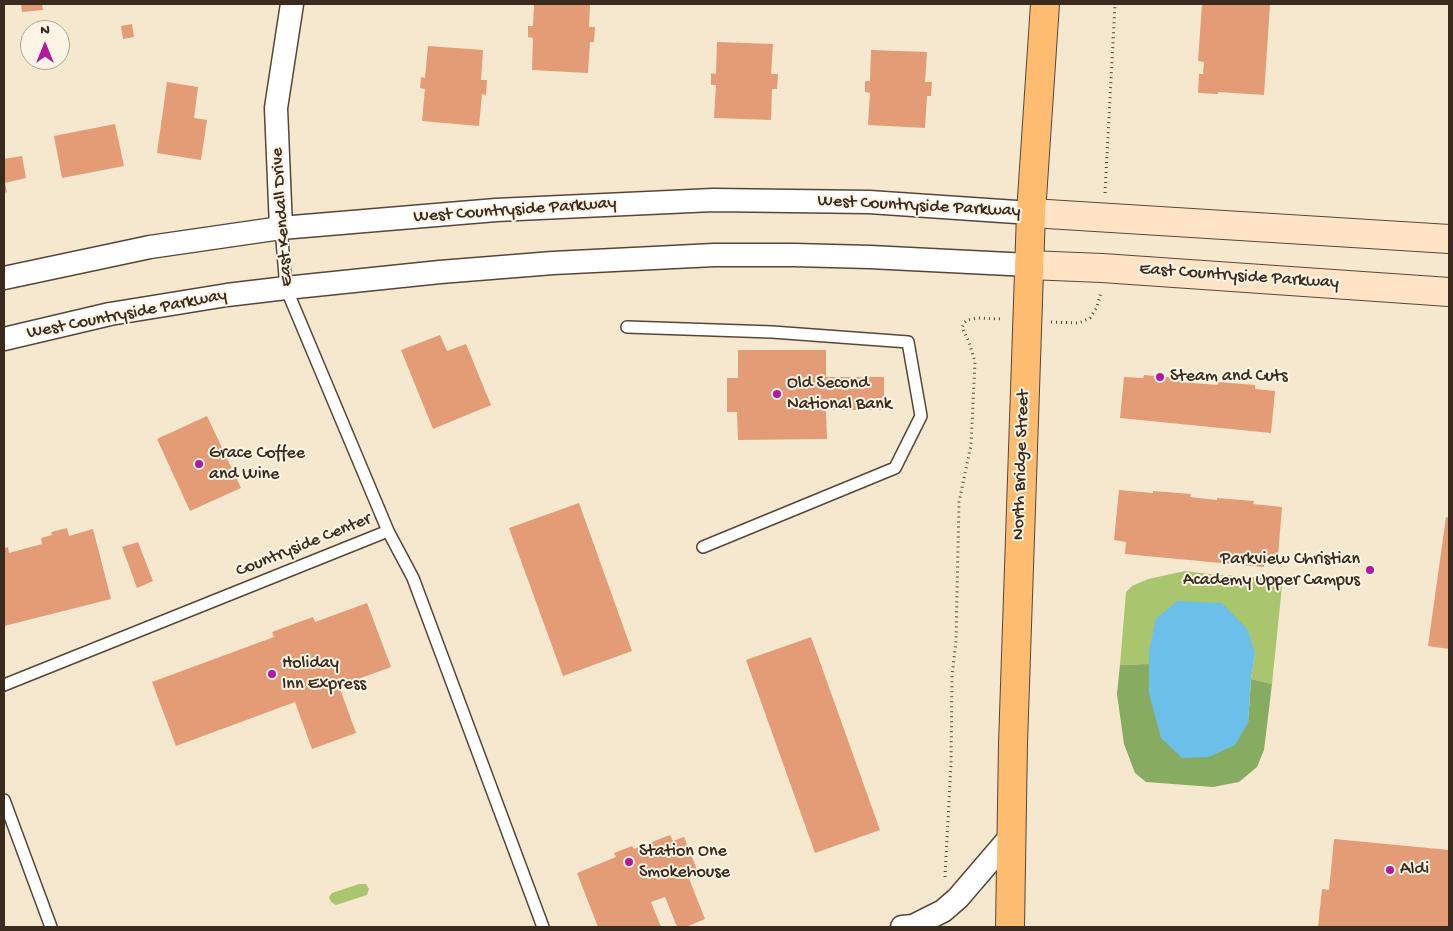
<!DOCTYPE html>
<style>
body{margin:0}
#map{position:relative;width:1453px;height:931px;overflow:hidden;background:#f5e8ce;font-family:"Gochi Hand",sans-serif}
canvas{display:block}
.frame{position:absolute;inset:0;border:5px solid #3b2a1e;pointer-events:none}
.north{position:absolute;left:20px;top:20px;width:50px;height:50px;box-sizing:border-box;background:#fcf5e5;border:1px solid #afa495;border-radius:50%;rotate:0deg;font-size:14px;font-weight:700;line-height:20px;text-align:center;color:#3b2a1e}
.north::after{content:'';display:block;margin:auto;width:18px;height:22px;background:#b5179e;clip-path:polygon(50% 0,100% 100%,50% 72%,0 100%)}
</style>
<div id="map">
<canvas width="1453" height="931"></canvas>
<div class="frame"></div>
<div class="north">N</div>
</div>
<script>
const g = document.querySelector('canvas').getContext('2d');
g.lineJoin = 'round';
function fill(path, color) { g.fillStyle = color; g.fill(path, 'evenodd'); }
const toPath = rows => new Path2D(rows.map(r => 'M' + r).join(''));
function trace(path, color, width, dash) { g.strokeStyle = color; g.lineWidth = width; g.lineCap = dash ? 'butt' : 'round'; g.setLineDash(dash || []); g.stroke(path); }
function label(font, color, halo, rows, align = 'center') {
  g.font = font + ' "Gochi Hand",sans-serif'; g.lineWidth = 4; g.setLineDash([]); g.textBaseline = 'middle'; g.strokeStyle = halo; g.fillStyle = color; for (const [text, x, y, turn = 0] of rows) {
    g.save(); g.translate(x, y); g.rotate((+turn || 0) * Math.PI / 180); g.textAlign = isNaN(turn) ? turn : align; if (halo) g.strokeText(text, 0, 0); g.fillText(text, 0, 0); g.restore();
  }
}
const green = toPath([
 [1185,571,1209,574,1280,579,1282,586,1272,684,1251,679,1255,654,1149,650,1149,664,1120,665,1126,592,1132,586,1148,579],
 [359,884,366,884,369,889,367,895,336,905,331,902,329,897,332,893]
]);
const forest = toPath([
 [1149,664,1149,693,1248,723,1251,679,1272,684,1264,750,1257,767,1239,782,1213,787,1146,782,1135,773,1124,744,1117,694,1120,665]
]);
const water = toPath([
 [1177,601,1222,603,1248,630,1255,654,1251,679,1248,723,1235,745,1209,757,1182,758,1161,738,1149,693,1149,650,1156,619]
]);
const building = toPath([
 [21,4,42,4,43,10,22,12],
 [534,4,590,4,589,27,595,27,594,42,590,42,588,73,532,70,533,38,528,37,528,26,533,26],
 [1202,4,1270,4,1264,95,1218,92,1218,94,1198,93,1199,74,1203,74,1204,62,1198,61],
 [132,24,134,37,123,39,121,26],
 [717,42,773,44,771,74,778,74,777,89,772,89,771,120,714,118,716,85,711,85,711,73,716,74],
 [428,46,483,50,481,80,487,80,486,95,482,94,479,126,422,121,425,89,420,88,421,77,425,78],
 [871,50,927,52,925,82,932,82,931,96,927,96,925,128,868,125,870,93,865,92,865,81,870,81],
 [167,82,198,87,194,118,207,120,201,160,157,153],
 [115,124,124,166,62,178,54,136],
 [22,156,26,178,5,183,7,192,4,193,4,159],
 [440,335,447,351,466,344,491,405,433,429,401,350],
 [738,350,826,350,826,377,884,377,884,410,826,410,827,439,738,440,737,412,727,412,727,378,738,378],
 [1144,375,1180,378,1180,382,1218,385,1218,382,1255,385,1255,389,1275,391,1271,433,1120,418,1124,377,1143,378],
 [207,416,241,488,190,511,157,439],
 [1119,490,1153,493,1153,491,1191,494,1190,497,1217,500,1217,498,1254,501,1253,504,1282,507,1278,556,1265,555,1264,567,1125,554,1126,542,1114,540],
 [579,503,632,651,563,676,509,528],
 [1446,517,1449,518,1449,649,1428,646],
 [67,528,69,536,93,529,111,599,4,626,4,549,8,547,9,553,42,544,41,538,52,535,51,532],
 [138,542,153,581,137,588,122,547],
 [367,603,391,667,339,686,356,733,312,749,295,702,176,746,152,682,274,637,272,632,313,617,315,622],
 [811,637,880,830,815,853,746,660],
 [670,835,673,841,684,837,698,872,688,876,705,919,686,927,677,927,665,897,651,902,661,927,598,927,577,873,616,857,614,853,632,846,634,849],
 [1334,839,1449,850,1449,927,1318,927,1322,889,1329,890]
]);
const path = toPath([
 [1105,193,1115,4],
 [1051,322,1079,323,1090,318,1097,307,1101,292],
 [1160,377,1161,373],
 [945,877,951,764,952,676,956,641,959,502,971,445,975,362,969,342,962,328,964,323,967,320,978,318,1003,319]
]);
const lane = toPath([
 [281,228,286,288,388,531],
 [627,327,772,332,908,342,921,416,895,468,703,547],
 [4,685,388,531,413,578,543,927],
 [4,800,51,927]
]);
const street = toPath([
 [281,228,276,108,292,4],
 [4,278,150,247,281,228,496,210,713,200,869,202,1031,213],
 [4,339,110,314,227,295,286,288,440,272,553,263,714,255,794,255,870,257,1029,265],
 [902,927,913,926,943,911,958,898,1012,835]
]);
const secondary = toPath([
 [1031,213,1449,239],
 [1029,265,1102,268,1449,292]
]);
const highway = toPath([
 [1010,927,1013,744,1031,213,1045,4]
]);
const markers = [
 [1160,377,5,"#b5179e"],
 [777,394,5,"#b5179e"],
 [199,464,5,"#b5179e"],
 [1370,570,5,"#b5179e"],
 [272,674,5,"#b5179e"],
 [629,862,5,"#b5179e"],
 [1390,870,5,"#b5179e"]
];
const streetNames = [
 ["West Countryside Parkway",919,207,3],
 ["West Countryside Parkway",515,211,-4],
 ["East Kendall Drive",283,217,-94],
 ["East Countryside Parkway",1239,277,4],
 ["West Countryside Parkway",127,315,-11],
 ["North Bridge Street",1022,465,-88],
 ["Countryside Center",304,546,-22]
];
const poiNames = [
 ["Steam and Cuts",1170,377],
 ["Old Second",787,384],
 ["National Bank",787,405],
 ["Grace Coffee",209,454],
 ["and Wine",209,475],
 ["Parkview Christian",1360,560,"right"],
 ["Academy Upper Campus",1360,581,"right"],
 ["Holiday",282,664],
 ["Inn Express",282,685],
 ["Station One",639,852],
 ["Smokehouse",639,873],
 ["Aldi",1400,870]
];
fill(green, '#a9c66e');
fill(forest, '#86ab61');
fill(water, '#6cbfe8');
fill(building, '#e49c76');
trace(lane, '#574638', 14);
trace(street, '#574638', 25);
trace(secondary, '#574638', 30);
trace(highway, '#574638', 30);
trace(path, '#574638', 3, [1, 4]);
trace(lane, '#fff', 11);
trace(street, '#fff', 22);
trace(secondary, '#fee4c5', 28);
trace(highway, '#fdbc6f', 28);
for (const [x, y, r, color] of markers) { const dot = new Path2D(); dot.arc(x, y, r, 0, 2 * Math.PI); g.fillStyle = color; g.fill(dot); trace(dot, '#fcf5e5', 2); }
label('18px', '#3b2a1e', '#fcf5e5', streetNames);
label('18px', '#3b2a1e', '#fcf5e5', poiNames, 'left');
</script>
